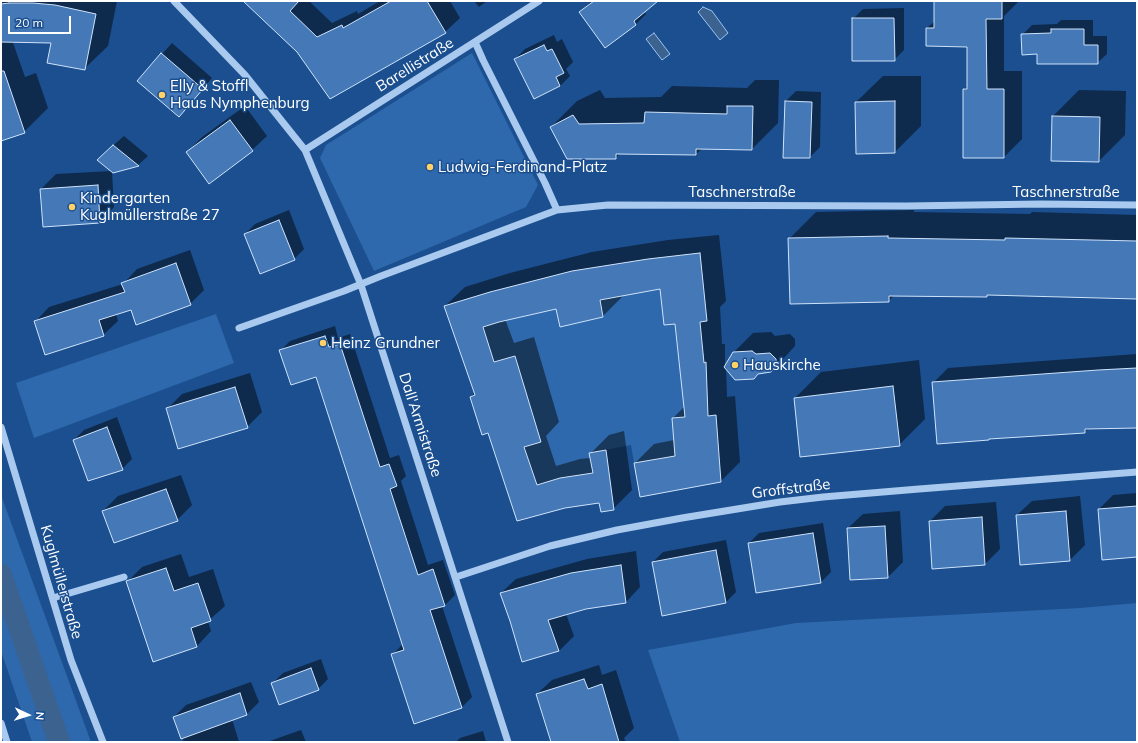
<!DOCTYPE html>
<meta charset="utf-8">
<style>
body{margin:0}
#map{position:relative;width:1138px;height:743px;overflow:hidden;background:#1b4f8f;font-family:Mulish,sans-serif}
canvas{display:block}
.frame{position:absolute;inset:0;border:2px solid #fff;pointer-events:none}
.north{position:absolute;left:8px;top:695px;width:40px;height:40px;-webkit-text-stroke:3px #1b4f8f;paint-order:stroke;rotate:94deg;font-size:11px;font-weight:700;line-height:16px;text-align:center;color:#fff}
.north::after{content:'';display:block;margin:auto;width:14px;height:18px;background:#fff;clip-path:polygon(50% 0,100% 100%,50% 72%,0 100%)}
.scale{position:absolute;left:8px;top:16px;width:63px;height:18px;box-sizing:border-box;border:2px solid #fff;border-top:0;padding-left:5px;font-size:12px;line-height:14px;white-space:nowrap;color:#fff;-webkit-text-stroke:3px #1b4f8f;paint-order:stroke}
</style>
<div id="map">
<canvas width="1138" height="743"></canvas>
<div class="frame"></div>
<div class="north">N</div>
<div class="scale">20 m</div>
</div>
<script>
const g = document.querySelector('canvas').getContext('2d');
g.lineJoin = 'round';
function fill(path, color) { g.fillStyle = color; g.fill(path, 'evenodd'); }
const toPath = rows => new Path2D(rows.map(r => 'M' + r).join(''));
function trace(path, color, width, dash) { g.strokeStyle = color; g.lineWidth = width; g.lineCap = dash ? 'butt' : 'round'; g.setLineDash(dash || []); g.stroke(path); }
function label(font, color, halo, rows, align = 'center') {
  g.font = font + ' Mulish,sans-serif'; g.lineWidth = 3; g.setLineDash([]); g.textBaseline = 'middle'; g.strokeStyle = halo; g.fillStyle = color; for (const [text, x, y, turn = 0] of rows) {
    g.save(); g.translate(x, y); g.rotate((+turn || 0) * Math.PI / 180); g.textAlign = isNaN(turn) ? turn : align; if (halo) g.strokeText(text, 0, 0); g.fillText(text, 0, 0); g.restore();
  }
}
const green = toPath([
 [472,53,538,185,526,207,374,271,320,158,326,145],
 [660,289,664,325,675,324,685,417,672,418,675,456,634,463,631,445,589,453,593,473,560,478,537,485,524,447,541,442,515,356,494,362,483,327,499,322,556,309,561,327,603,317,600,300],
 [216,314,234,363,34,438,16,383],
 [1,495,91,742,32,742,1,651],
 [1137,603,1137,742,680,742,648,650,796,623,1080,608]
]);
const water = toPath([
 [703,7,712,11,728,33,720,40,698,12,703,7],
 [654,33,670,54,662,60,646,39,654,33]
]);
const shadow = toPath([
 [1,1,117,1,108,46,84,69,52,42,12,40,25,77,36,73,48,108,24,132,1,140],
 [244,1,309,1,332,23,357,11,358,14,380,1,450,1,460,18,445,32,298,51],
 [474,1,487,1,479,7],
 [592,1,656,1,644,12,646,14,636,24,605,46,580,12],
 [935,1,1019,1,1004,16,1004,71,1022,71,1022,139,1004,157,964,89,968,86,968,46,927,28,935,21],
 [904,8,904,50,894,60,853,19,863,9],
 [1061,20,1093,20,1093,36,1107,36,1107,54,1097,63,1038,53,1022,35,1032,25,1057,24],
 [554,35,557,42,562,39,573,62,566,69,570,76,560,86,515,59,525,49],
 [172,43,212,78,179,116,138,81],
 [883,76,921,76,921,126,895,152,856,102],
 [755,80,779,80,778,123,752,149,702,149,696,154,620,153,616,158,551,127,577,101,600,90,605,98,661,97,672,86,747,88],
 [1079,90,1126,91,1125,135,1099,161,1053,116],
 [796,91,821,92,820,147,810,157,786,101],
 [245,106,267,136,252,150,187,152,202,137],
 [1137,112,1137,155,1136,155,1136,113],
 [124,136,148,156,138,165,112,172,114,207,100,222,41,189,56,174,112,171,108,150],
 [289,210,304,249,294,259,245,234,255,224],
 [914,210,914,212,1030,214,1032,212,1137,215,1137,298,989,294,986,296,894,295,889,301,789,239,816,212],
 [719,235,726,301,720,307,722,344,725,344,725,366,734,352,753,333,771,332,775,336,790,334,795,339,795,346,771,372,726,367,727,397,735,396,740,462,721,481,635,463,654,444,674,440,673,418,685,406,676,323,661,288,622,295,622,297,603,316,561,326,556,307,505,319,514,343,534,337,559,422,546,436,556,466,580,459,590,458,590,454,609,435,624,431,632,490,613,509,600,502,565,507,517,520,488,432,471,397,475,392,445,306,465,287,510,273,592,252,668,240],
 [190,250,204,290,190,304,131,309,116,314,118,321,103,335,35,322,49,307,123,284,137,269],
 [335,326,338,338,350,334,390,458,399,455,406,476,401,481,428,565,443,560,455,595,445,605,442,606,472,697,462,707,414,722,392,655,403,644,316,375,280,351,290,341],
 [1137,354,1137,427,1089,428,1085,432,933,383,948,368],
 [919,360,925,419,899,445,795,398,821,372],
 [250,373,262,412,247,427,167,409,182,394],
 [117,417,132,459,122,469,74,440,84,430],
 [181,475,192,505,177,520,103,511,118,496],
 [1137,493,1137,556,1099,509,1113,495],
 [1080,496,1085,545,1070,560,1017,515,1032,501],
 [996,502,1000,549,985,564,930,521,945,506],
 [900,511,903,562,888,577,848,528,863,514],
 [823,523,831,572,821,582,749,543,759,533],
 [726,540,736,592,726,602,653,562,663,552],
 [636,551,640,587,626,602,586,608,566,614,574,636,559,651,511,620,501,593,516,579,587,559],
 [181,554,189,577,213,569,225,606,208,621,211,631,197,646,128,581,142,567],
 [321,659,328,679,318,689,273,683,283,673],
 [599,665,602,675,616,670,634,728,624,738,626,742,552,742,537,694,552,680],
 [251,682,259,702,247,714,232,719,239,742,184,742,174,717,186,705],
 [301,730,306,742,267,742],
 [483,731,486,742,456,742,460,738]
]);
const canal = toPath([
 [1,575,59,742]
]);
const building = toPath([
 [243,1,299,1,290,11,317,37,342,25,343,28,391,1,427,1,446,33,330,99,297,52,243,1],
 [594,1,658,1,634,21,636,25,605,48,579,12,594,1],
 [934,1,1002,1,1002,19,986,19,987,89,1004,89,1004,158,963,158,963,89,967,89,967,47,926,46,926,28,934,28,934,1],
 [9,3,33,3,55,5,96,14,85,70,47,63,51,43,1,42,1,4,9,3],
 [852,18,894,18,895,61,852,61,852,18],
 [1051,29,1084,29,1084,45,1098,45,1098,64,1037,64,1037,54,1022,55,1021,34,1051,33,1051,29],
 [544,45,547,51,552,49,564,73,556,77,560,86,534,99,514,59,544,45],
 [161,53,203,89,179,117,137,81,161,53],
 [1,71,4,71,25,133,1,141,1,71],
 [785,101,812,102,810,158,783,158,785,101],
 [895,101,895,153,856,154,855,102,895,101],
 [727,106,753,106,752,150,696,149,696,155,616,154,616,159,567,159,550,127,573,115,579,124,644,123,645,112,727,114,727,106],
 [1052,116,1100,117,1099,162,1051,161,1052,116],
 [230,120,253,151,209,184,186,152,230,120],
 [113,145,139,166,113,173,97,160,113,145],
 [98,185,100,223,43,227,40,189,98,185],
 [279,220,295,260,260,274,244,234,279,220],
 [888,236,888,238,1005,240,1005,238,1137,241,1137,299,987,295,987,297,889,296,889,302,790,304,788,238,888,236],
 [700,253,707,321,700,322,704,363,706,362,708,416,716,415,721,482,640,497,634,463,675,456,672,418,685,417,675,324,664,325,660,289,600,300,603,317,560,327,556,309,499,322,483,327,494,362,515,356,541,442,524,447,537,485,560,478,593,473,589,453,606,450,614,510,601,512,599,503,565,508,517,521,488,433,482,435,470,397,475,395,444,306,490,292,572,271,648,259,700,253],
 [176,263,191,305,136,325,131,310,99,320,104,336,45,355,34,321,125,292,121,283,176,263],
 [325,336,329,347,340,344,380,467,389,464,397,486,390,489,418,575,433,569,445,606,430,610,462,708,414,724,391,654,404,650,316,377,291,385,279,350,325,336],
 [752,351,756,354,770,353,776,359,777,366,771,372,758,374,754,379,735,380,724,367,733,352,752,351],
 [1137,368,1137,428,1085,429,1085,433,989,439,989,440,937,444,932,382,1098,370,1137,368],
 [893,386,900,446,800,457,794,398,893,386],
 [235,387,248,428,178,449,166,408,235,387],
 [107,427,123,470,88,481,73,440,107,427],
 [166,489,178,521,114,543,102,511,166,489],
 [1137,506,1137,557,1102,560,1098,509,1137,506],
 [1066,511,1070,561,1020,565,1016,515,1066,511],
 [982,517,985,565,932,569,929,521,982,517],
 [885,526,888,578,850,580,847,528,885,526],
 [813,533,821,583,756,593,748,543,813,533],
 [716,550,726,603,662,616,652,562,716,550],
 [621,565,626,603,586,609,548,620,559,651,522,662,510,621,500,593,571,573,621,565],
 [166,568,174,591,198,583,211,621,191,628,197,647,153,662,126,581,166,568],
 [311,668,319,690,279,705,271,683,311,668],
 [584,679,588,689,602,684,619,742,551,742,536,694,584,679],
 [240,693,247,715,181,739,173,717,240,693]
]);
const minor = toPath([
 [174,1,245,75,305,150,361,285,508,742],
 [475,42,483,60,545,183,557,210],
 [305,150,539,1],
 [239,328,344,291,381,276,557,210,608,205,906,206,1041,204,1137,205],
 [1,427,71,660,103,742],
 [456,577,550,546,617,530,682,518,780,502,823,497,919,489,1137,472],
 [53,598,124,577],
 [1,723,7,742]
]);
const markers = [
 [162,95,4,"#ffd166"],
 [430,167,4,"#ffd166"],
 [72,207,4,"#ffd166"],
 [323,343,4,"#ffd166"],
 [735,365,4,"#ffd166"]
];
const streetNames = [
 ["Barellistraße",415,65,-32],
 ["Taschnerstraße",742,192],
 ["Taschnerstraße",1066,192],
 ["Dall'Armistraße",420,425,72],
 ["Groffstraße",791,489,-7],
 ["Kuglmüllerstraße",61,582,74]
];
const poiNames = [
 ["Elly & Stoffl",170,86],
 ["Haus Nymphenburg",170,103],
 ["Ludwig-Ferdinand-Platz",438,167],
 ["Kindergarten",80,198],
 ["Kuglmüllerstraße 27",80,215],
 ["Heinz Grundner",331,343],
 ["Hauskirche",743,365]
];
fill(green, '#2e69ad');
fill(water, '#3c6290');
trace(water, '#9cc4f0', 1);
fill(shadow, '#0007');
trace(canal, '#3c6290', 22);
fill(building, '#4478b7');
trace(building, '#cfe3fa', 1);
trace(minor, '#a9c9ee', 7);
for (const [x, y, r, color] of markers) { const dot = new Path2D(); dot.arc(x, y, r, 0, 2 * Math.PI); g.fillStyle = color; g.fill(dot); trace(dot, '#1b4f8f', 1.5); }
label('15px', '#fff', '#1b4f8f', streetNames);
label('15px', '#fff', '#1b4f8f', poiNames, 'left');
</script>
